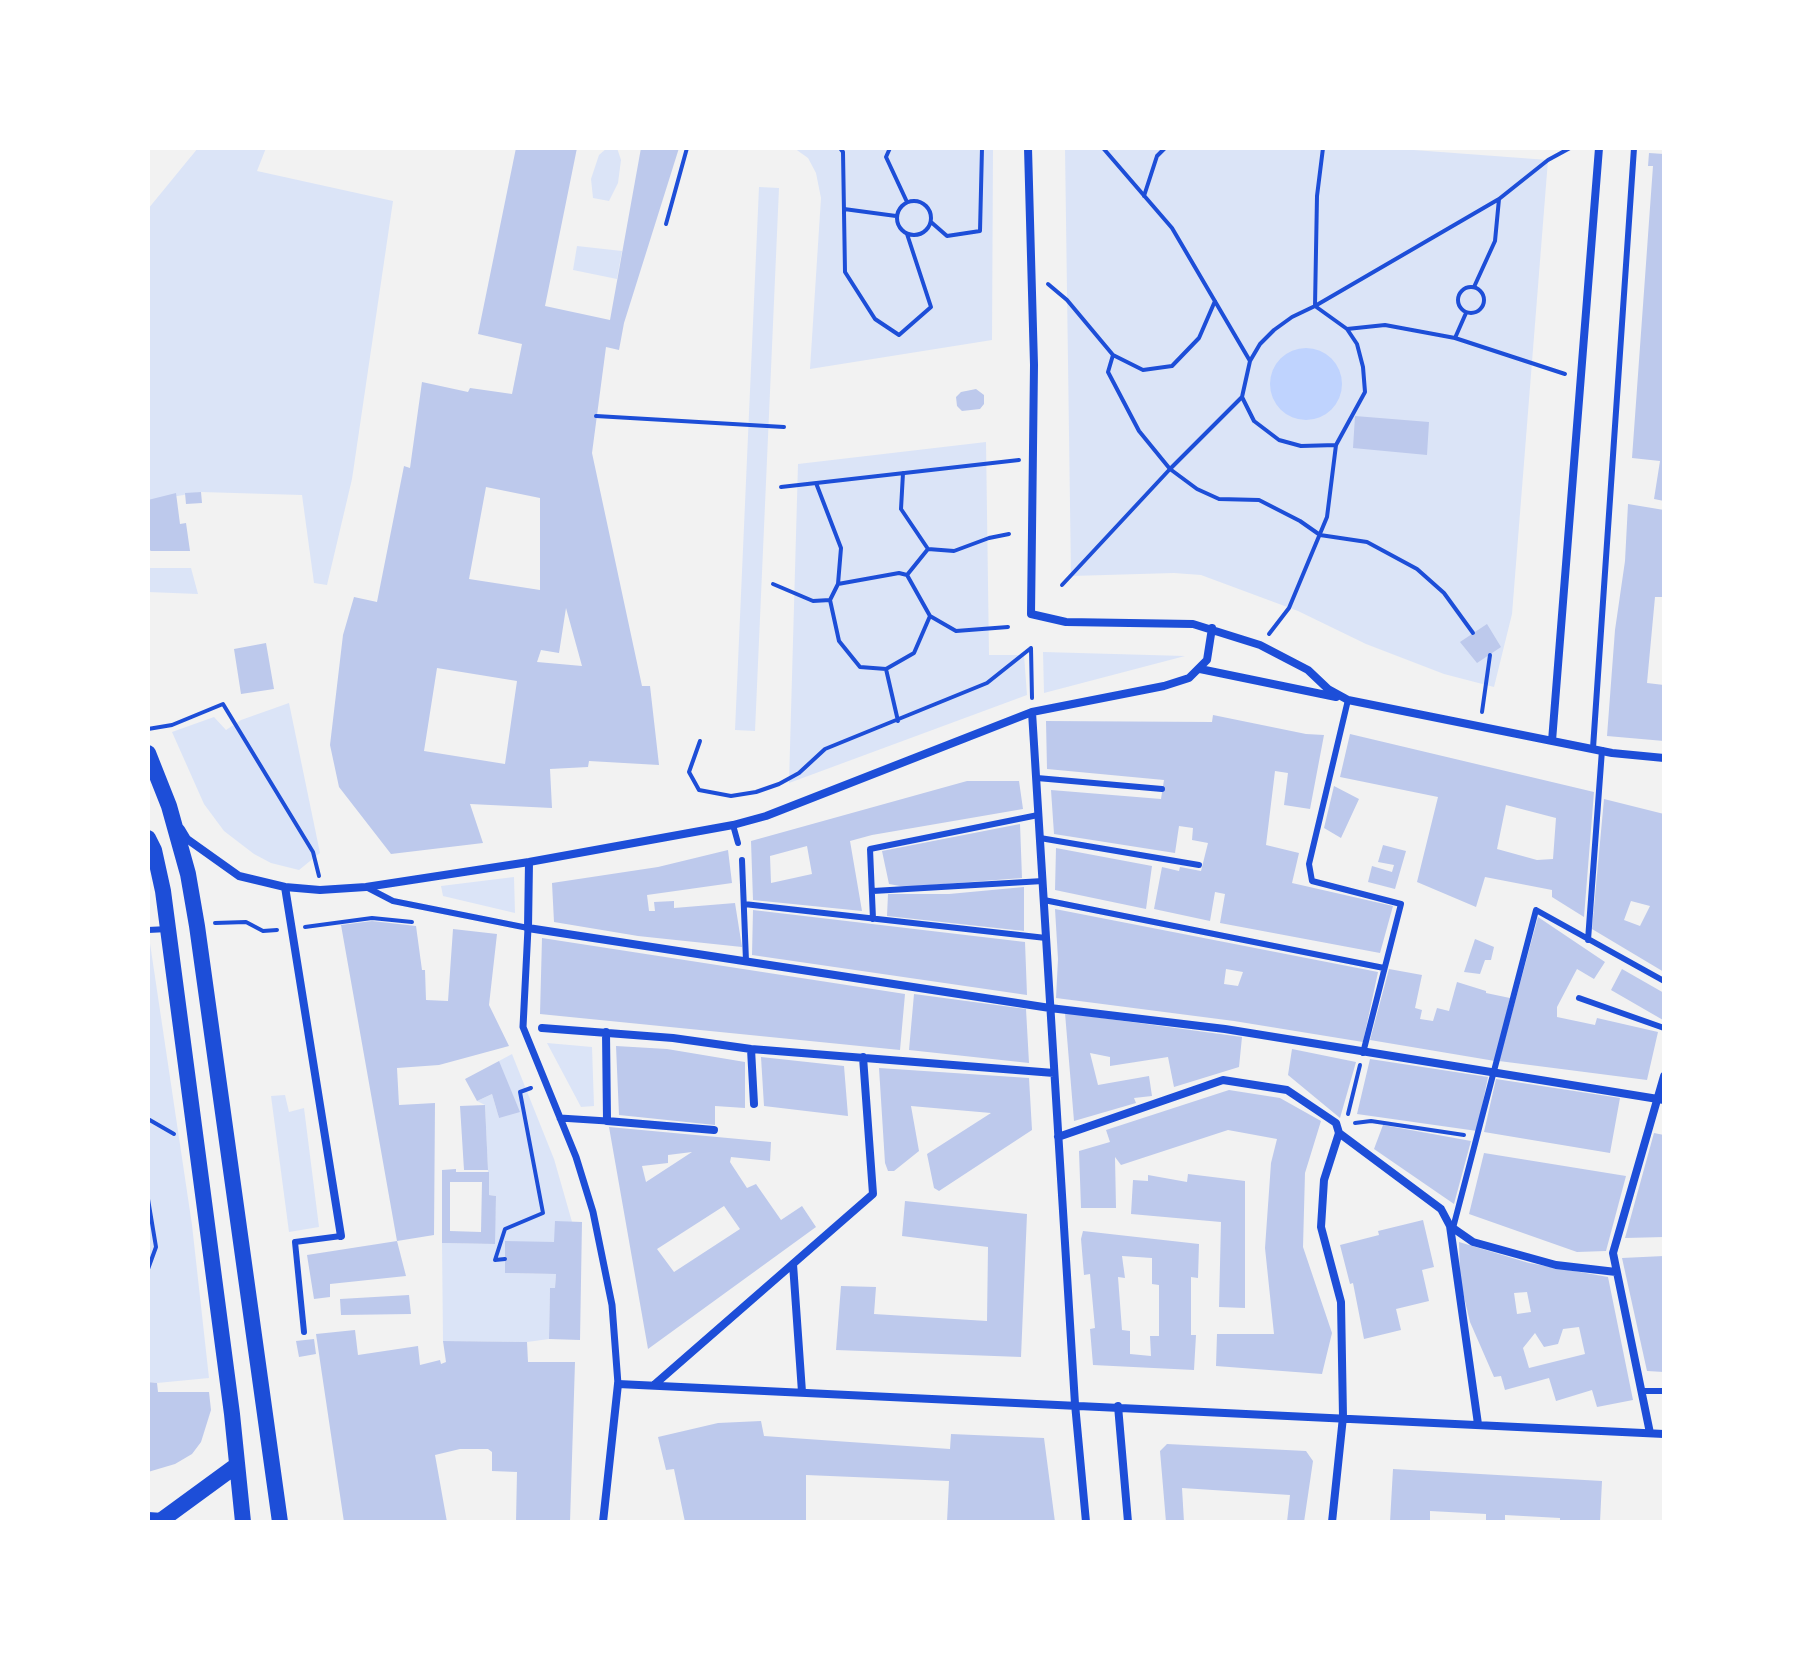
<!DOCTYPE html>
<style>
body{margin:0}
#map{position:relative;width:1812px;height:1670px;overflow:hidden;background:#f2f2f2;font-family:Figtree,sans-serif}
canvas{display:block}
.frame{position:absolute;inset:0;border:150px solid #fff;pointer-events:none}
</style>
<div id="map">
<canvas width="1812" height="1670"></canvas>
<div class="frame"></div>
</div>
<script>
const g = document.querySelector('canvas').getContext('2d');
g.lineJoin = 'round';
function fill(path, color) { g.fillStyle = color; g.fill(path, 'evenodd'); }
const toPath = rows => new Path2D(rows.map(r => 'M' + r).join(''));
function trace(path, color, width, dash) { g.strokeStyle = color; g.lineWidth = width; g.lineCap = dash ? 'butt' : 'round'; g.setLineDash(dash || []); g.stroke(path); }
const green = toPath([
 [198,148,266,148,257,171,393,201,352,479,327,585,314,583,302,495,201,492,148,501,148,209],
 [607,148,617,148,621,160,618,183,609,201,593,198,591,179,599,155],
 [794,148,993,148,992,340,810,369,821,198,816,173,808,158],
 [1065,148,1387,148,1548,160,1512,614,1494,687,1444,674,1366,644,1298,611,1201,575,1174,573,1071,576],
 [759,187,779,188,755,731,735,730],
 [577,246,622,251,617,279,573,270],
 [986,442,989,655,1024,655,1027,695,789,783,798,464],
 [191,568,198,594,148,592,148,568],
 [1043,652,1185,656,1044,693],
 [289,703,320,853,299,870,271,863,254,854,224,831,204,804,172,732,214,717,226,730,241,720],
 [514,877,515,913,443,896,441,886],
 [148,930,192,1225,209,1378,157,1383,148,1382],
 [547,1043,592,1047,594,1106,581,1107],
 [512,1054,554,1159,572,1222,554,1242,505,1242,505,1273,556,1274,555,1288,550,1289,549,1339,527,1342,443,1341,442,1243,494,1244,496,1196,489,1195,485,1105,477,1101,492,1094,499,1118,499,1061],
 [285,1095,289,1112,304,1108,319,1227,289,1232,271,1096]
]);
const water = toPath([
 '1270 384a36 36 0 1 1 72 0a36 36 0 1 1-72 0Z'
]);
const building = toPath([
 [516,148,577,148,545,306,610,320,641,148,679,148,624,323,619,350,606,347,592,453,642,686,650,686,659,765,589,761,588,767,550,769,552,808,470,804,483,843,391,854,339,787,330,745,343,635,354,597,377,602,404,466,410,468,422,382,468,392,470,388,512,394,522,344,478,334],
 [486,487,540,498,540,590,469,579],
 [566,608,582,666,537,662,541,650,559,653],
 [437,668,517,681,505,764,424,751],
 [1649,153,1664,154,1664,501,1654,499,1660,461,1632,458,1653,166,1648,166],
 [976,389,984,395,984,404,980,409,962,411,957,406,956,397,961,392],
 [1355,416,1429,422,1427,455,1353,448],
 [201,492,202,503,186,504,185,493],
 [176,493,180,524,186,523,190,551,151,551,148,549,148,500],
 [1628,504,1664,510,1664,597,1655,597,1647,683,1664,685,1664,741,1607,736,1615,630,1625,561],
 [1487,624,1501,647,1477,663,1460,642],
 [266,643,274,689,241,694,234,649],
 [1213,715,1306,734,1324,735,1310,809,1284,805,1288,773,1275,771,1266,845,1299,853,1292,883,1393,906,1380,953,1220,923,1225,894,1215,892,1210,921,1154,909,1162,867,1179,871,1180,867,1201,871,1208,843,1192,840,1193,828,1179,826,1175,853,1054,834,1051,790,1161,799,1164,780,1047,769,1046,721,1212,722],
 [1350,734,1594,792,1584,917,1552,897,1552,890,1485,877,1476,907,1417,882,1438,797,1340,777],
 [1506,805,1556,818,1553,859,1537,860,1497,849],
 [967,781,1019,781,1023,809,872,835,850,841,862,911,753,900,751,841],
 [807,846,812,874,771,883,770,856],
 [1334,786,1359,799,1341,838,1324,828],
 [1604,799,1664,814,1664,972,1592,929],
 [1631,901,1650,906,1640,926,1624,920],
 [1020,824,1022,878,905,887,889,884,882,851],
 [1383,845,1406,851,1395,889,1368,882,1372,866,1392,872,1394,865,1378,862],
 [1056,848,1152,866,1146,909,1055,890],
 [728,850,732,883,647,895,649,911,655,911,654,902,674,901,674,908,735,903,742,947,638,936,554,922,552,883,658,867],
 [1024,887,1024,931,887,916,888,894,949,894],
 [1055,909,1378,972,1363,1042,1234,1021,1056,998,1058,959],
 [1226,969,1243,972,1238,986,1224,984],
 [753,910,1025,942,1027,995,752,955],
 [1538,917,1605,962,1594,979,1577,969,1557,1007,1557,1017,1595,1025,1597,1018,1658,1032,1647,1080,1499,1061],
 [372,921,416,926,422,970,425,970,426,1000,448,1001,453,929,497,934,489,1005,509,1046,439,1065,397,1068,399,1105,435,1103,434,1235,397,1241,406,1276,330,1284,330,1297,314,1299,307,1255,397,1241,341,925],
 [542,938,905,994,900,1050,540,1014],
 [1475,939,1494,947,1491,960,1485,960,1480,974,1464,972],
 [1389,969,1422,975,1415,1008,1422,1010,1420,1019,1433,1021,1437,1008,1449,1011,1457,982,1486,991,1486,993,1510,998,1495,1061,1370,1040],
 [1622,969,1664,993,1663,1020,1611,990],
 [914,994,1026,1009,1029,1063,909,1050],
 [1065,1013,1242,1037,1239,1067,1174,1087,1168,1057,1110,1066,1110,1057,1090,1053,1098,1085,1149,1076,1152,1096,1134,1098,1136,1103,1074,1121],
 [616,1046,667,1049,745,1062,745,1108,715,1106,715,1125,619,1115],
 [1292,1049,1356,1062,1340,1118,1288,1075],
 [761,1057,844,1066,848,1116,764,1106],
 [1370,1059,1488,1077,1477,1131,1357,1114],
 [499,1061,520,1112,499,1118,492,1094,477,1101,465,1079],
 [879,1068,1029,1078,1032,1130,939,1191,934,1188,927,1154,991,1113,911,1106,919,1151,894,1171,888,1171,885,1163],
 [1496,1079,1620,1098,1610,1153,1484,1132],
 [1229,1090,1280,1098,1321,1121,1305,1173,1303,1247,1332,1333,1322,1374,1216,1366,1217,1334,1274,1334,1265,1248,1271,1163,1277,1139,1228,1130,1121,1165,1115,1157,1116,1208,1081,1208,1079,1151,1110,1142,1106,1130],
 [485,1105,488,1170,464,1170,460,1106],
 [1383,1125,1471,1141,1454,1204,1374,1149],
 [609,1127,771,1142,770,1161,731,1157,730,1162,747,1188,756,1184,781,1220,802,1206,816,1227,648,1349],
 [692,1152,646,1182,642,1166,668,1163,668,1155],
 [724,1206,740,1229,674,1272,657,1249],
 [1654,1133,1664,1135,1664,1237,1625,1238],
 [1484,1153,1626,1176,1606,1251,1577,1252,1469,1214],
 [456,1169,456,1172,489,1172,489,1195,496,1196,495,1244,442,1243,442,1170],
 [450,1182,482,1182,481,1232,450,1231],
 [1188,1174,1245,1181,1245,1308,1219,1307,1221,1222,1131,1214,1133,1180,1148,1181,1148,1175,1187,1182],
 [905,1201,1027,1214,1021,1357,836,1350,841,1286,876,1287,874,1314,987,1321,988,1247,902,1236],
 [1423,1220,1434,1267,1422,1270,1429,1301,1396,1309,1401,1330,1364,1339,1353,1283,1350,1284,1340,1245,1379,1235,1378,1231],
 [555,1221,582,1222,580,1340,549,1339,550,1288,555,1288,556,1274,505,1273,505,1241,554,1242],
 [1083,1231,1199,1244,1198,1278,1191,1277,1191,1335,1196,1335,1194,1370,1093,1365,1090,1329,1095,1328,1090,1274,1084,1275,1081,1239],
 [1122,1256,1152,1258,1152,1284,1159,1285,1159,1336,1150,1336,1151,1356,1130,1354,1130,1331,1122,1330,1118,1277,1125,1278],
 [1459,1242,1529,1263,1608,1277,1633,1400,1597,1407,1592,1390,1556,1401,1549,1378,1505,1390,1501,1376,1494,1377,1470,1322,1460,1280],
 [1527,1292,1531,1312,1517,1314,1514,1293],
 [1579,1327,1585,1354,1529,1368,1523,1348,1535,1333,1544,1347,1558,1344,1563,1329],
 [1664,1256,1664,1372,1647,1371,1622,1258],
 [409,1295,411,1314,341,1315,340,1299],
 [355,1330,358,1355,418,1346,420,1365,440,1360,441,1364,446,1362,443,1341,527,1342,528,1362,575,1362,570,1522,516,1522,517,1472,492,1471,492,1452,488,1449,460,1449,435,1455,447,1522,344,1522,316,1334],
 [314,1339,316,1354,299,1357,296,1341],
 [148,1382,157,1383,158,1392,209,1392,211,1410,201,1442,192,1454,175,1464,148,1472],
 [761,1421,764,1436,950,1449,951,1434,1044,1438,1055,1522,947,1522,949,1481,806,1475,806,1522,685,1522,674,1469,666,1470,658,1437,718,1423],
 [1167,1444,1306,1451,1313,1461,1304,1522,1287,1522,1290,1495,1182,1488,1184,1522,1166,1522,1160,1451],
 [1393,1469,1602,1481,1600,1522,1560,1522,1560,1518,1505,1515,1505,1522,1486,1522,1486,1514,1430,1511,1430,1522,1390,1522]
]);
const path = toPath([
 [840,148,843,152,845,272,875,319,899,335,931,307,907,234],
 [890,148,886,157,907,202],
 [1103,148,1172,228,1250,361],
 [1144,196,1157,156,1165,148],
 '897 218a17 17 0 1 1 34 0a17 17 0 1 1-34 0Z',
 [844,209,896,216],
 [931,222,947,236,980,231,982,148],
 [666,224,687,148],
 [1048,284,1067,300,1113,355,1143,370,1172,366,1199,338,1215,301],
 '1458 300a13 13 0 1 1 26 0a13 13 0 1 1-26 0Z',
 [1474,287,1495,241,1499,199],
 [1347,329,1385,325,1455,338,1565,374],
 [1455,338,1466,313],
 [1113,355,1108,372,1139,431,1170,469,1197,489,1219,499,1259,500,1300,521,1320,535,1367,542,1417,569,1444,593,1473,633],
 [1242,397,1254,421,1279,440,1301,446,1336,445],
 [596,416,784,427],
 [903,473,901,509,928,549,954,551,989,538,1009,534],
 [816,483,841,548,838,584,830,600,839,641,860,667,886,669,898,721],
 [781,487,1019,460],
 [907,575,930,616,956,631,1008,627],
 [773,584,813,601,830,600],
 [838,584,899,573,907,575,928,549],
 [1062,585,1170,469,1242,397,1250,361,1260,344,1274,330,1292,317,1315,306,1499,199,1548,160,1570,148],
 [1269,634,1289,608,1327,517,1336,445,1365,392,1363,367,1357,344,1347,329,1315,306,1317,196,1323,148],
 [1031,648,1032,698],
 [886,669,914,653,930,616],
 [1482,712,1490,655],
 [148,729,172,725,223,704,313,852,319,876],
 [700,741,689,772,699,790,731,796,756,792,779,784,799,773,825,749,987,683,1031,648],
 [215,923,246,922,263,931,277,930],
 [305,927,372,918,412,922],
 [1348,1114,1360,1065],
 [148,1119,174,1134],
 [1355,1123,1371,1121,1464,1135],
 [148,1199,156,1247,148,1269],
 [505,1259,495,1260,505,1229,543,1213,520,1092,531,1088]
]);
const service = toPath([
 [1348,700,1309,864,1312,881,1401,904,1363,1053],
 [1593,748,1634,148],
 [1037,778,1162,789],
 [733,825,738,843],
 [1040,838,1199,865],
 [742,860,746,961],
 [366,887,393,901,528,928],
 [873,891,1043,881],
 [1044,900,1384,968],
 [744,904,1046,938],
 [873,919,870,849,1038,815],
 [148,930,168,929],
 [1588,940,1602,750],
 [1579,998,1664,1028],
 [1453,1228,1536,910,1664,981],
 [304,1332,295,1242,341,1236],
 [1641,1391,1664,1391]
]);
const pedestrian = toPath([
 [528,928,523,1027,576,1157,593,1212,612,1305,618,1384],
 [560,1118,607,1121]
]);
const minor = toPath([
 [1028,148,1034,365,1031,614,1066,622,1193,624,1260,645,1308,670,1328,689,1348,700,1612,753,1664,758],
 [1200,669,1336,697],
 [1032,712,1075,1404,1086,1522],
 [1552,741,1599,148],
 [181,829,187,839,239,876,285,887,320,890,366,887,529,862,733,825,766,816,1032,712,1164,686,1189,678,1207,660,1212,628],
 [529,862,528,928,1050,1008,1225,1029,1664,1100],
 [285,887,341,1236],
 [542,1028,673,1038,751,1049,1054,1073],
 [606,1032,607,1121,714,1130],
 [751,1049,754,1104],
 [1058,1137,1223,1080,1287,1090,1336,1123,1339,1133,1441,1209,1450,1226,1473,1242,1556,1265,1616,1272],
 [1450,1226,1478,1424],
 [793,1264,802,1392],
 [654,1385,873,1194,863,1057],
 [1118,1406,1128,1522],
 [1650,1433,1613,1253,1664,1076],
 [148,1516,163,1517],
 [603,1522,618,1384,1664,1434],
 [1332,1522,1343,1417,1341,1302,1321,1227,1324,1180,1339,1133]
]);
const secondary = toPath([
 [148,753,169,806,188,874,197,926,280,1522],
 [148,838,154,850,163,891,232,1414,243,1522],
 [159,1522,237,1465]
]);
fill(green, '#dbe4f7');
fill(water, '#bfd3fe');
fill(building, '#bdc9ec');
trace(path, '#1d4ed8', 4);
trace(service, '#1d4ed8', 6);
trace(pedestrian, '#1d4ed8', 7);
trace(minor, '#1d4ed8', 8);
trace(secondary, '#1d4ed8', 16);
</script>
